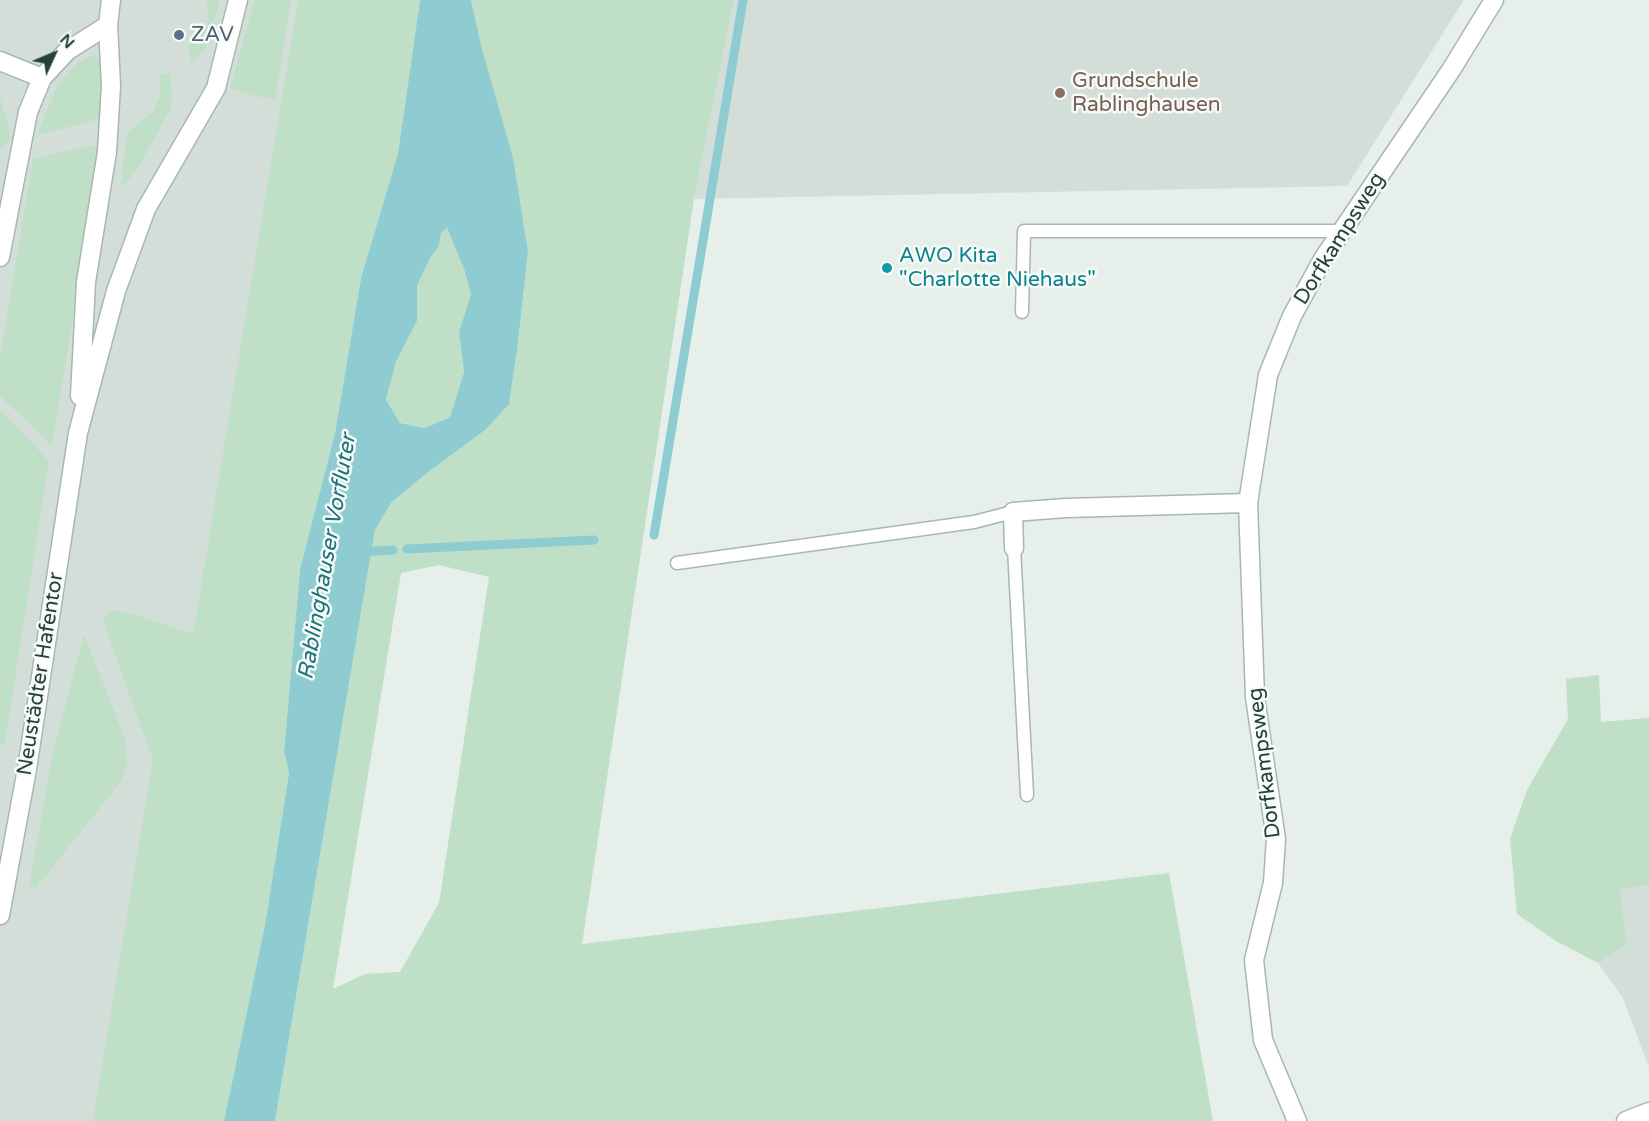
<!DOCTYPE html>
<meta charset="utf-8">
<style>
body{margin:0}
#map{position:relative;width:1649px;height:1121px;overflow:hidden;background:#e6efea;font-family:"Varela Round",sans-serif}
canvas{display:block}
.north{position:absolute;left:24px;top:24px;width:60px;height:60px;-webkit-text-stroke:4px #f7fbf8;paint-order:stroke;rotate:46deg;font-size:16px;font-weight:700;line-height:24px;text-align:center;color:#254138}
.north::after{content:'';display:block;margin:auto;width:21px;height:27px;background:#254138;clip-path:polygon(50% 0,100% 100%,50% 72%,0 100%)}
</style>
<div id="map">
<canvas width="1649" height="1121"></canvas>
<div class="north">N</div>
</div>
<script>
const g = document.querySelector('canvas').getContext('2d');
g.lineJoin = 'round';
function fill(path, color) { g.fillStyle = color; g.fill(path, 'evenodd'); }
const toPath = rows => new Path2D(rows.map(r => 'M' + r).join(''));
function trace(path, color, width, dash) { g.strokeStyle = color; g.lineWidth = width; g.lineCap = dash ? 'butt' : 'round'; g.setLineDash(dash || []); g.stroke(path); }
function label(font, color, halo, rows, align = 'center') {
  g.font = font + ' "Varela Round",sans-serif'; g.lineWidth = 5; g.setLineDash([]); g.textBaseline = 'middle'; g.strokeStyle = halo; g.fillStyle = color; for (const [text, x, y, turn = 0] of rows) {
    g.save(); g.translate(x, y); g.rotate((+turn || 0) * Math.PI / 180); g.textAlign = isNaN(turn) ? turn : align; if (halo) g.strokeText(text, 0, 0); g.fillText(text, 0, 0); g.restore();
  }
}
const built = toPath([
 [0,0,298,0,113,1121,0,1121],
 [734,0,1464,0,1347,186,694,199],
 [1649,885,1649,1065,1648,1065,1623,998,1598,963,1627,944,1620,890]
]);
const green = toPath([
 [207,0,220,0,206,47,192,64,188,47,208,24],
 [255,0,291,0,275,100,246,94,230,88],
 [298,0,420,0,398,153,361,278,335,433,300,569,284,752,289,773,265,925,224,1121,93,1121,153,760,103,621,111,610,137,615,193,634],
 [471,0,734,0,694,199,582,944,1169,873,1213,1121,275,1121,375,530,391,503,509,403,518,343,528,252],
 [439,565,489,577,439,903,400,972,365,974,333,989,401,573],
 [95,54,103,65,100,119,37,135,58,84,77,63],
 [169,72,172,92,171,108,139,166,124,186,121,183,127,133,153,112,160,97,159,76],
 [0,98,8,123,10,139,5,145,0,147],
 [102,143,52,445,0,396,0,360,33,159],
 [447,228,464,269,471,294,459,332,464,372,450,417,425,428,400,423,386,401,396,362,417,321,417,286,430,258,439,246,441,233],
 [0,410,49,461,5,742,0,747],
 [84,635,125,739,127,765,121,781,36,888,29,886,52,757],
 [1599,675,1601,722,1649,718,1649,885,1620,890,1627,944,1598,963,1556,941,1517,914,1510,839,1527,790,1568,719,1566,679]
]);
const water = toPath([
 [420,0,471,0,482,49,513,158,528,252,518,343,509,404,485,430,428,472,391,503,375,530,275,1121,224,1121,265,925,289,773,284,752,300,569,335,433,361,278,398,153],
 [447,228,464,269,471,294,459,332,464,372,450,417,425,428,400,423,386,400,396,362,417,321,417,286,430,258,439,246,441,233]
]);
const stream = toPath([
 [654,535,743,0],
 [407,549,594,540],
 [360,552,393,550]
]);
const service = toPath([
 [1022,312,1024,231,1343,231],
 [1014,548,1027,795],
 [677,563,974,522,1013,512]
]);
const minor = toPath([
 [0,61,42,78],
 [0,257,28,112,42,78,67,51,108,25],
 [80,396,86,282,107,152,111,86,108,25,111,0],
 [1014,548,1013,512,1066,508,1248,503],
 [0,915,27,769,78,433,116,291,146,209,216,88,238,0],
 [1297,1121,1263,1040,1254,960,1273,883,1276,839,1255,697,1248,503,1268,375,1292,316,1323,259,1451,70,1494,0],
 [1626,1121,1649,1112]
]);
const markers = [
 [179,35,6,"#5c6f8a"],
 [1060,93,6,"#8d6e63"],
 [887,268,6,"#0f9aa8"]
];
const serviceNames = [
 ["ZAV",191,35]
];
const educationNames = [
 ["Grundschule",1072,81],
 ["Rablinghausen",1072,105]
];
const streetNames = [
 ["Dorfkampsweg",1340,239,-58],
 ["Neustädter Hafentor",41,674,-81],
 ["Dorfkampsweg",1265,763,-97]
];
const cultureNames = [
 ["AWO Kita",899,256],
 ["\"Charlotte Niehaus\"",899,280]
];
const waterNames = [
 ["Rablinghauser Vorfluter",328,557,-80]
];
fill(built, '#d4ded9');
fill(green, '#bfdfc6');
fill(water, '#8fccd2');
trace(stream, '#8fccd2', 9);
trace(service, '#a8b7b1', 15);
trace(minor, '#a8b7b1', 21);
trace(service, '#fff', 12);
trace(minor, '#fff', 18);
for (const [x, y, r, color] of markers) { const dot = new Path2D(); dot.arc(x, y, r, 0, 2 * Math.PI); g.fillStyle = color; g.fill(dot); trace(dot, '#f7fbf8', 2); }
label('21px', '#4e5e75', '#f7fbf8', serviceNames, 'left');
label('21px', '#785e54', '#f7fbf8', educationNames, 'left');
label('21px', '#254138', '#f7fbf8', streetNames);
label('21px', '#0d838f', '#f7fbf8', cultureNames, 'left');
label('italic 22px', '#1f737d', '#f7fbf8', waterNames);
</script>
